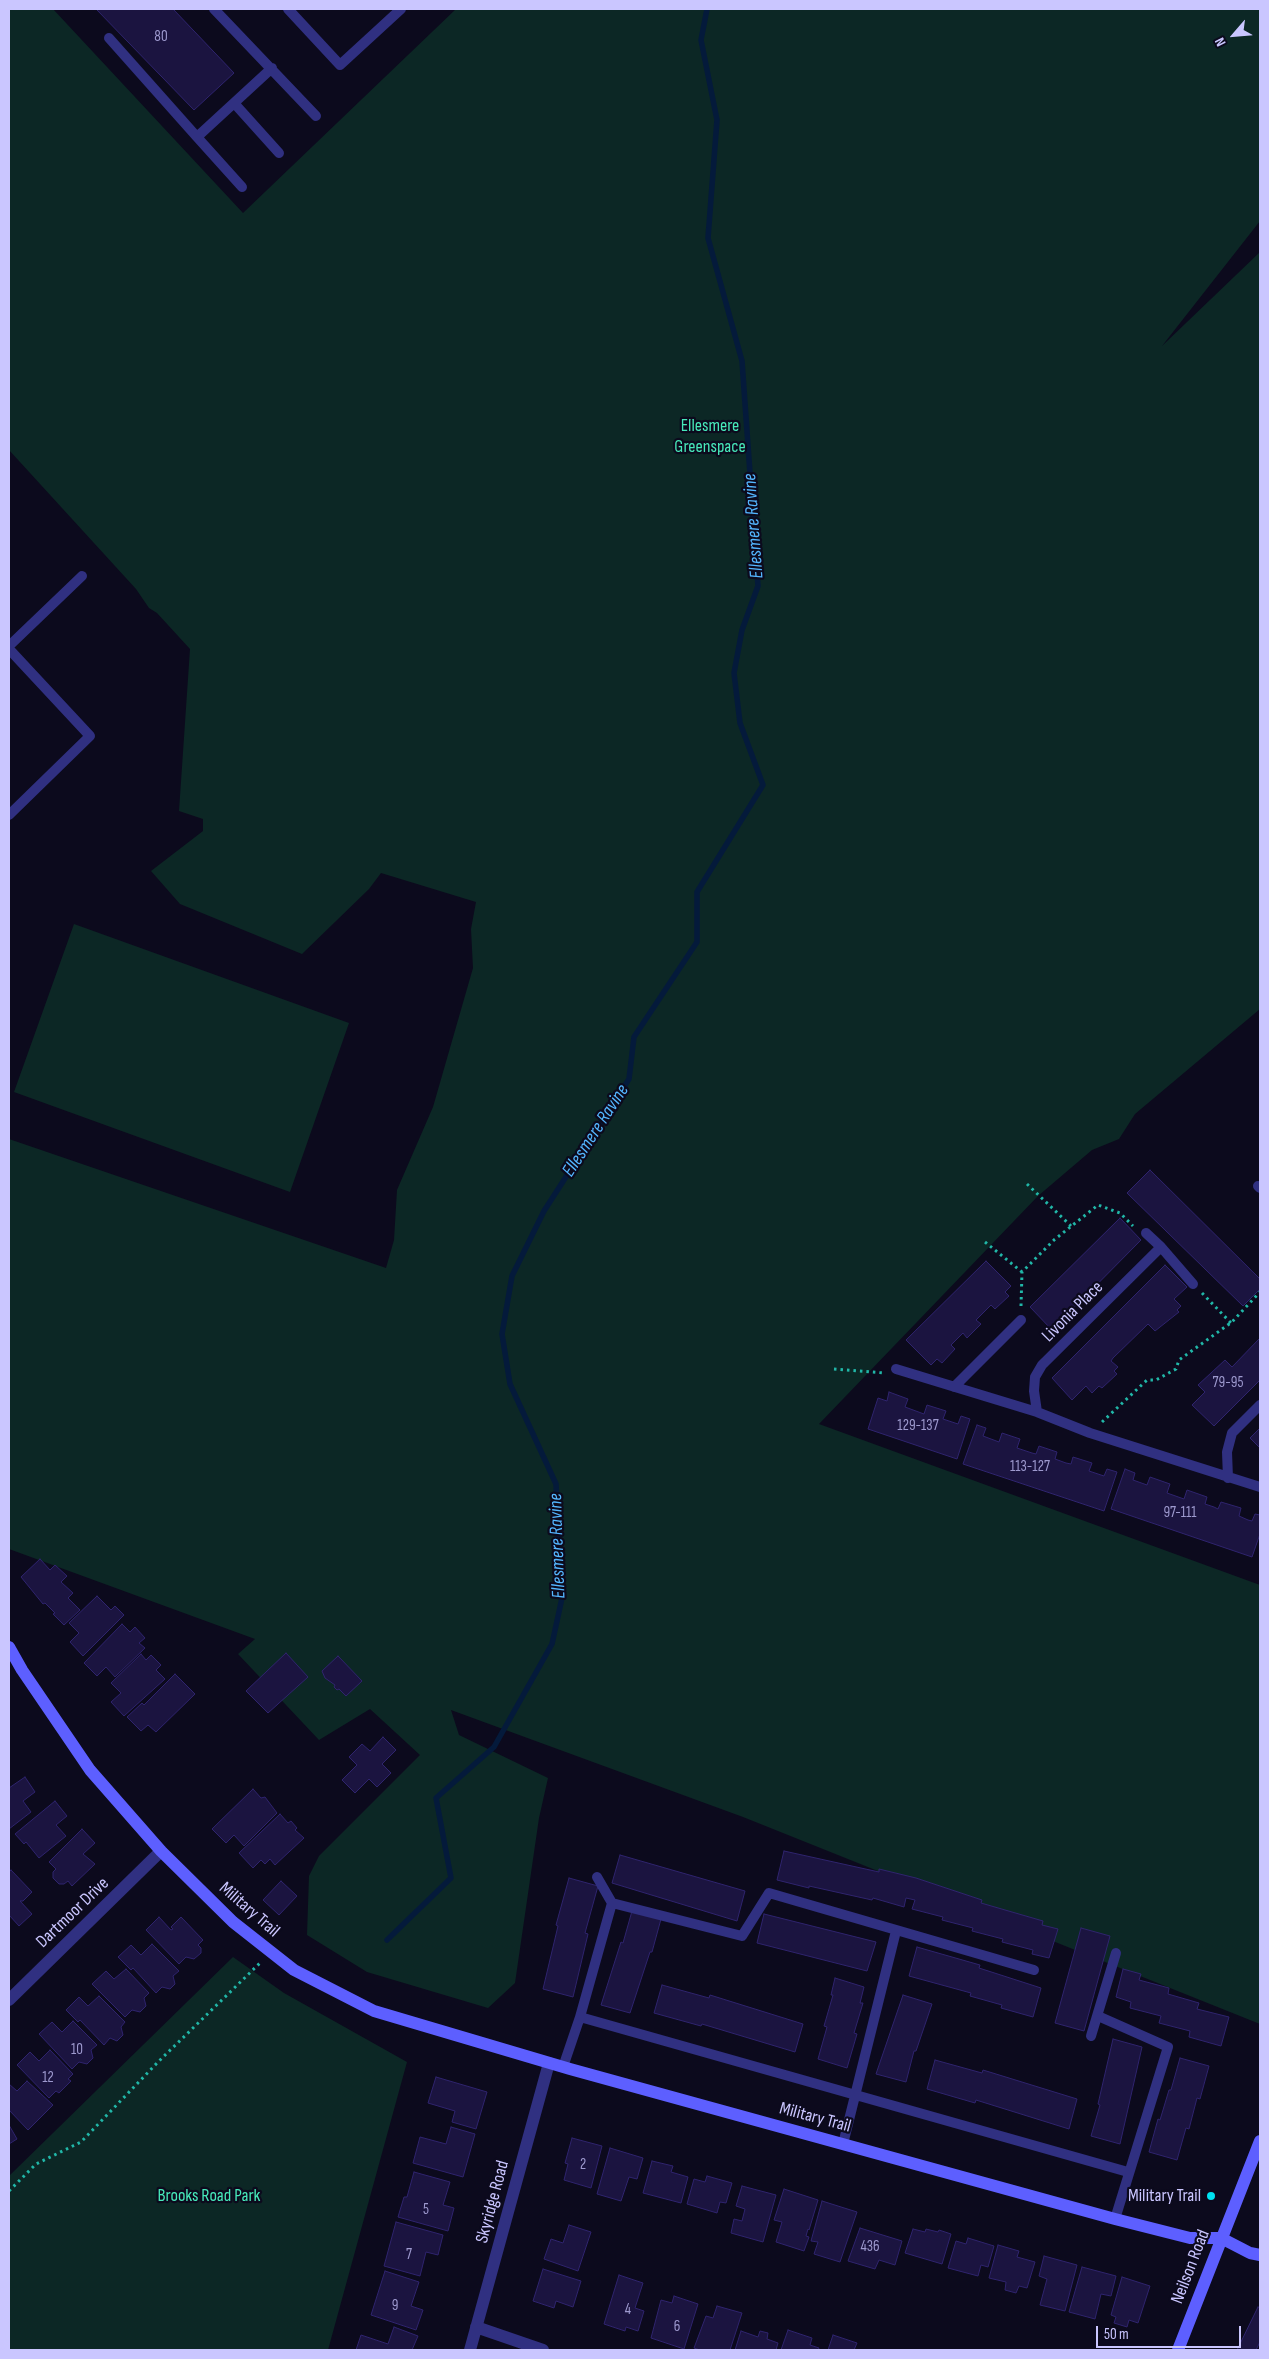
<!DOCTYPE html>
<style>
body{margin:0}
#map{position:relative;width:1269px;height:2359px;overflow:hidden;background:#0c0a1d;font-family:"Sofia Sans Condensed",sans-serif}
canvas{display:block}
.frame{position:absolute;inset:0;border:10px solid #cac6ff;pointer-events:none}
.north{position:absolute;left:1209px;top:10px;width:50px;height:50px;-webkit-text-stroke:4px #0c0a1d;paint-order:stroke;rotate:243deg;font-size:14px;font-weight:700;line-height:20px;text-align:center;color:#cac6ff}
.north::after{content:'';display:block;margin:auto;width:18px;height:22px;background:#cac6ff;clip-path:polygon(50% 0,100% 100%,50% 72%,0 100%)}
.scale{position:absolute;left:1096px;top:2326px;width:145px;height:22px;box-sizing:border-box;border:2px solid #cac6ff;border-top:0;padding-left:6px;font-size:15px;line-height:18px;white-space:nowrap;color:#cac6ff;-webkit-text-stroke:4px #0c0a1d;paint-order:stroke}
</style>
<div id="map">
<canvas width="1269" height="2359"></canvas>
<div class="frame"></div>
<div class="north">N</div>
<div class="scale">50 m</div>
</div>
<script>
const g = document.querySelector('canvas').getContext('2d');
g.lineJoin = 'round';
function fill(path, color) { g.fillStyle = color; g.fill(path, 'evenodd'); }
const toPath = rows => new Path2D(rows.map(r => 'M' + r).join(''));
function trace(path, color, width, dash) { g.strokeStyle = color; g.lineWidth = width; g.lineCap = dash ? 'butt' : 'round'; g.setLineDash(dash || []); g.stroke(path); }
function label(font, color, halo, rows, align = 'center') {
  g.font = font + ' "Sofia Sans Condensed",sans-serif'; g.lineWidth = 4.5; g.setLineDash([]); g.textBaseline = 'middle'; g.strokeStyle = halo; g.fillStyle = color; for (const [text, x, y, turn = 0] of rows) {
    g.save(); g.translate(x, y); g.rotate((+turn || 0) * Math.PI / 180); g.textAlign = isNaN(turn) ? turn : align; if (halo) g.strokeText(text, 0, 0); g.fillText(text, 0, 0); g.restore();
  }
}
const green = toPath([
 [9,9,53,9,243,213,456,9,1260,9,1260,221,1162,346,1260,252,1260,1009,1135,1114,1119,1139,1092,1150,1038,1196,819,1424,1260,1585,1260,2024,743,1817,451,1710,459,1735,548,1778,539,1818,515,1983,488,2008,367,1972,307,1935,309,1876,319,1856,420,1755,370,1709,319,1740,238,1654,255,1639,9,1549,9,1139,386,1268,394,1240,397,1190,433,1107,473,968,471,929,476,902,381,873,369,889,302,954,180,904,151,871,203,831,203,819,179,811,190,649,157,613,149,608,136,589,9,450],
 [74,924,349,1023,290,1192,14,1092],
 [233,1957,284,1993,407,2062,328,2350,9,2350,9,2176]
]);
const stream = toPath([
 [387,1940,451,1878,436,1798,494,1747,552,1644,562,1598,556,1484,510,1384,502,1334,512,1276,544,1211,629,1079,634,1037,697,942,697,892,763,785,740,723,734,673,742,630,758,586,742,361,708,238,717,120,701,40,707,9]
]);
const building = toPath([
 [96,9,173,9,234,73,194,110,96,9],
 [1150,1170,1260,1279,1260,1289,1243,1306,1127,1193,1150,1170],
 [1120,1218,1141,1240,1052,1330,1030,1307,1120,1218],
 [986,1261,1011,1286,1005,1292,1009,1296,995,1309,991,1305,976,1320,981,1324,967,1338,963,1333,951,1345,955,1349,942,1363,937,1359,931,1365,906,1340,986,1261],
 [1165,1265,1187,1287,1174,1299,1181,1306,1177,1310,1179,1312,1155,1331,1148,1324,1113,1358,1111,1361,1118,1367,1114,1371,1117,1374,1102,1388,1099,1386,1092,1393,1086,1386,1072,1400,1052,1378,1165,1265],
 [1260,1338,1260,1380,1214,1426,1192,1405,1205,1392,1198,1385,1225,1360,1232,1367,1260,1338],
 [889,1392,908,1399,905,1407,924,1414,927,1405,946,1411,943,1419,958,1424,961,1416,970,1419,957,1459,868,1429,878,1398,887,1401,889,1392],
 [977,1425,986,1428,983,1436,999,1442,1002,1433,1020,1439,1017,1448,1032,1453,1036,1454,1039,1446,1057,1452,1055,1459,1066,1463,1071,1464,1073,1457,1092,1463,1089,1471,1104,1476,1107,1469,1117,1472,1104,1511,963,1464,977,1425],
 [1260,1428,1260,1448,1250,1438,1260,1428],
 [1125,1469,1135,1473,1133,1480,1147,1485,1150,1477,1170,1484,1167,1493,1184,1499,1187,1490,1207,1497,1205,1504,1214,1507,1218,1509,1221,1502,1241,1508,1239,1516,1248,1520,1252,1521,1255,1514,1260,1515,1260,1534,1252,1557,1111,1509,1125,1469],
 [40,1559,50,1570,55,1565,67,1576,61,1582,73,1593,68,1598,80,1610,64,1625,53,1614,55,1613,45,1603,43,1604,21,1577,40,1559],
 [97,1596,111,1610,115,1606,124,1615,83,1656,70,1642,79,1633,69,1623,97,1596],
 [122,1624,130,1632,135,1627,145,1638,139,1643,145,1648,115,1677,106,1667,97,1676,84,1663,122,1624],
 [286,1653,308,1677,268,1713,246,1691,286,1653],
 [141,1654,146,1660,151,1655,161,1665,156,1670,165,1679,124,1716,111,1702,121,1693,111,1683,141,1654],
 [338,1656,362,1681,346,1696,339,1689,337,1690,334,1687,335,1685,325,1678,322,1671,338,1656],
 [175,1674,195,1694,156,1732,148,1725,141,1731,127,1717,142,1703,144,1705,175,1674],
 [383,1737,396,1750,382,1764,391,1773,377,1787,369,1779,355,1793,342,1780,357,1765,349,1757,362,1744,370,1751,383,1737],
 [25,1777,35,1792,23,1801,31,1812,9,1829,9,1788,25,1777],
 [253,1789,261,1798,265,1797,277,1813,244,1846,234,1835,226,1843,212,1829,253,1789],
 [55,1801,67,1816,56,1825,66,1836,39,1858,26,1842,24,1844,15,1834,55,1801],
 [280,1814,288,1823,291,1821,297,1828,295,1830,304,1838,275,1865,270,1859,265,1864,261,1860,253,1868,239,1853,280,1814],
 [82,1829,95,1843,83,1854,95,1864,72,1886,68,1881,64,1884,59,1884,53,1878,53,1872,56,1869,49,1862,82,1829],
 [784,1851,879,1872,879,1869,916,1878,982,1900,981,1903,1043,1921,1042,1925,1058,1929,1049,1958,1032,1954,1033,1950,1002,1942,1003,1939,972,1931,973,1928,942,1920,943,1917,912,1909,915,1900,906,1898,904,1907,873,1898,872,1900,809,1886,809,1888,777,1880,784,1851],
 [620,1855,745,1891,737,1921,612,1883,620,1855],
 [11,1870,32,1892,23,1901,20,1901,32,1914,19,1926,9,1915,9,1872,11,1870],
 [569,1878,598,1886,585,1933,588,1934,573,1997,543,1989,558,1926,556,1925,569,1878],
 [281,1881,297,1896,279,1915,263,1900,281,1881],
 [632,1911,661,1919,652,1952,650,1952,630,2013,601,2005,621,1942,623,1943,632,1911],
 [764,1914,876,1942,867,1971,757,1943,764,1914],
 [159,1917,171,1930,173,1929,171,1927,181,1917,203,1940,198,1945,201,1948,201,1953,194,1959,186,1957,179,1964,146,1930,159,1917],
 [1081,1928,1110,1936,1084,2031,1055,2023,1081,1928],
 [152,1944,179,1971,173,1976,175,1984,170,1989,162,1987,156,1993,133,1968,131,1970,118,1957,131,1945,141,1955,152,1944],
 [917,1947,980,1965,979,1968,1041,1988,1033,2017,1001,2008,1002,2005,970,1996,971,1993,909,1976,917,1947],
 [126,1969,149,1993,144,1998,146,2006,140,2012,132,2010,125,2017,92,1984,106,1971,114,1979,126,1969],
 [1123,1969,1141,1974,1139,1980,1169,1988,1168,1994,1199,2003,1197,2009,1229,2017,1221,2046,1189,2037,1190,2031,1159,2023,1161,2016,1130,2008,1131,2002,1116,1997,1123,1969],
 [835,1978,864,1987,860,2003,863,2003,854,2033,857,2034,847,2068,818,2059,827,2027,824,2026,833,1995,831,1995,835,1978],
 [662,1985,709,1998,710,1995,803,2024,795,2052,702,2024,701,2026,654,2013,662,1985],
 [903,1995,932,2004,916,2051,914,2051,906,2082,876,2074,903,1995],
 [99,1996,125,2022,121,2027,123,2035,117,2041,110,2038,104,2045,80,2020,78,2022,66,2010,79,1997,88,2006,99,1996],
 [73,2021,97,2045,91,2050,93,2058,87,2064,79,2062,72,2069,39,2034,52,2022,62,2032,73,2021],
 [1113,2039,1142,2047,1120,2144,1091,2136,1100,2105,1098,2104,1113,2039],
 [50,2050,73,2074,68,2079,71,2081,59,2093,56,2091,49,2098,17,2065,30,2052,39,2061,50,2050],
 [1180,2058,1209,2066,1200,2099,1197,2098,1189,2129,1186,2128,1177,2160,1149,2152,1158,2119,1160,2120,1169,2090,1171,2090,1180,2058],
 [935,2060,982,2073,983,2070,1077,2099,1069,2129,976,2100,975,2103,927,2089,935,2060],
 [436,2077,487,2092,476,2129,452,2122,455,2111,428,2103,436,2077],
 [27,2081,53,2105,28,2130,9,2110,9,2084,17,2091,27,2081],
 [9,2125,17,2139,9,2144,9,2125],
 [451,2127,475,2134,463,2177,413,2163,420,2137,446,2144,451,2127],
 [572,2138,602,2146,591,2188,564,2180,568,2164,565,2163,572,2138],
 [610,2148,643,2158,637,2179,629,2177,621,2201,597,2194,610,2148],
 [652,2161,673,2166,671,2172,688,2177,681,2203,643,2193,652,2161],
 [414,2172,450,2182,443,2205,454,2208,448,2231,398,2217,404,2197,407,2197,414,2172],
 [707,2176,732,2183,726,2203,720,2202,717,2213,687,2204,694,2179,705,2182,707,2176],
 [742,2186,776,2195,763,2242,731,2233,734,2219,742,2221,745,2209,736,2206,742,2186],
 [784,2189,818,2200,809,2230,808,2229,806,2236,809,2237,804,2251,776,2242,782,2222,774,2220,784,2189],
 [822,2201,857,2212,840,2262,814,2254,818,2242,811,2241,822,2201],
 [396,2222,443,2235,438,2255,426,2252,420,2276,384,2266,396,2222],
 [569,2225,591,2232,578,2271,544,2259,551,2239,563,2243,569,2225],
 [860,2228,902,2241,895,2265,879,2260,875,2269,848,2261,860,2228],
 [913,2229,925,2232,926,2229,938,2232,939,2230,951,2234,942,2264,905,2253,913,2229],
 [968,2238,994,2246,988,2267,981,2265,978,2276,948,2268,956,2241,966,2244,968,2238],
 [998,2245,1019,2251,1017,2257,1035,2262,1027,2288,1019,2286,1016,2293,1005,2290,1006,2282,989,2278,998,2245],
 [1044,2256,1077,2265,1065,2311,1040,2305,1047,2279,1039,2276,1044,2256],
 [1082,2267,1116,2276,1111,2296,1101,2294,1095,2319,1069,2312,1082,2267],
 [543,2269,581,2281,573,2307,556,2301,554,2308,533,2301,543,2269],
 [385,2271,419,2282,411,2306,423,2310,416,2330,371,2315,385,2271],
 [619,2275,643,2283,635,2308,644,2311,638,2331,626,2327,625,2331,604,2324,619,2275],
 [1122,2277,1150,2286,1138,2323,1129,2320,1127,2327,1114,2323,1116,2317,1111,2315,1122,2277],
 [674,2296,698,2304,684,2349,651,2338,661,2300,672,2303,674,2296],
 [717,2306,742,2313,730,2350,700,2350,694,2348,706,2316,713,2318,717,2306],
 [1258,2307,1260,2308,1260,2342,1256,2350,1237,2350,1258,2307],
 [394,2327,418,2336,412,2350,356,2350,361,2335,388,2344,394,2327],
 [788,2330,812,2338,810,2345,819,2348,818,2350,781,2350,788,2330],
 [741,2331,758,2337,760,2331,768,2333,767,2339,778,2343,776,2350,735,2350,741,2331],
 [833,2335,857,2343,854,2350,828,2350,833,2335]
]);
const path = toPath([
 [1027,1184,1071,1226],
 [985,1242,1022,1272],
 [1202,1293,1231,1323],
 [1021,1306,1022,1272,1054,1240,1098,1205,1120,1213,1133,1226],
 [834,1369,884,1373],
 [1102,1422,1147,1380,1156,1380,1176,1369,1179,1360,1232,1322,1260,1292],
 [9,2191,36,2164,81,2142,159,2061,260,1963]
]);
const lane = toPath([
 [214,9,316,116],
 [288,9,340,65,401,9],
 [109,38,197,137],
 [234,103,279,153],
 [242,187,197,137,272,68],
 [9,646,82,576],
 [9,649,90,736,9,815],
 [1258,1186,1260,1188],
 [1146,1233,1161,1247,1193,1284],
 [896,1369,1037,1412,1090,1433,1260,1487],
 [954,1387,1021,1320],
 [1037,1412,1034,1391,1035,1377,1042,1365,1161,1247],
 [1228,1478,1227,1452,1232,1433,1260,1405],
 [612,1903,742,1936,769,1893,1034,1970],
 [1098,2016,1168,2047,1115,2219],
 [580,2017,1128,2172],
 [1091,2036,1116,1953],
 [563,2067,580,2017,612,1903,597,1877],
 [843,2144,896,1931]
]);
const street = toPath([
 [9,2000,161,1851],
 [476,2327,543,2350],
 [470,2350,549,2063]
]);
const secondary = toPath([
 [9,1647,22,1670,90,1770,161,1851,233,1922,294,1970,374,2011,570,2069,1115,2219,1190,2238,1221,2238,1250,2253,1260,2255],
 [1178,2350,1260,2141]
]);
const markers = [
 [1211,2196,5,"#00e2f1"]
];
const numberNames = [
 ["80",161,37],
 ["79-95",1228,1383],
 ["129-137",918,1426],
 ["113-127",1030,1467],
 ["97-111",1180,1513],
 ["10",77,2050],
 ["12",48,2078],
 ["2",583,2165],
 ["5",426,2210],
 ["436",870,2247],
 ["7",409,2255],
 ["9",395,2306],
 ["4",628,2310],
 ["6",677,2327]
];
const parkNames = [
 ["Ellesmere",710,426],
 ["Greenspace",710,447],
 ["Brooks Road Park",209,2196]
];
const streetNames = [
 ["Livonia Place",1073,1312,-45],
 ["Military Trail",249,1910,41],
 ["Dartmoor Drive",73,1913,-44],
 ["Military Trail",815,2118,15],
 ["Skyridge Road",493,2202,-75],
 ["Neilson Road",1191,2267,-69]
];
const poiNames = [
 ["Military Trail",1201,2196]
];
const waterNames = [
 ["Ellesmere Ravine",754,526,-94],
 ["Ellesmere Ravine",596,1131,-57],
 ["Ellesmere Ravine",558,1546,-92]
];
fill(green, '#0c2725');
trace(stream, '#041a3b', 5.5);
fill(building, '#1b1440');
trace(building, '#2f246e', 1);
trace(path, '#21b7a8', 3, [2.5, 4]);
trace(lane, '#303081', 10);
trace(street, '#303081', 12);
trace(secondary, '#5d5fff', 12);
for (const [x, y, r, color] of markers) { const dot = new Path2D(); dot.arc(x, y, r, 0, 2 * Math.PI); g.fillStyle = color; g.fill(dot); trace(dot, '#0c0a1d', 2); }
label('15px', '#9e9acf', null, numberNames);
label('18px', '#47e9ba', '#0c0a1d', parkNames);
label('18px', '#cac6ff', '#0c0a1d', streetNames);
label('18px', '#cac6ff', '#0c0a1d', poiNames, 'right');
label('italic 19px', '#54b6ff', '#0c0a1d', waterNames);
</script>
